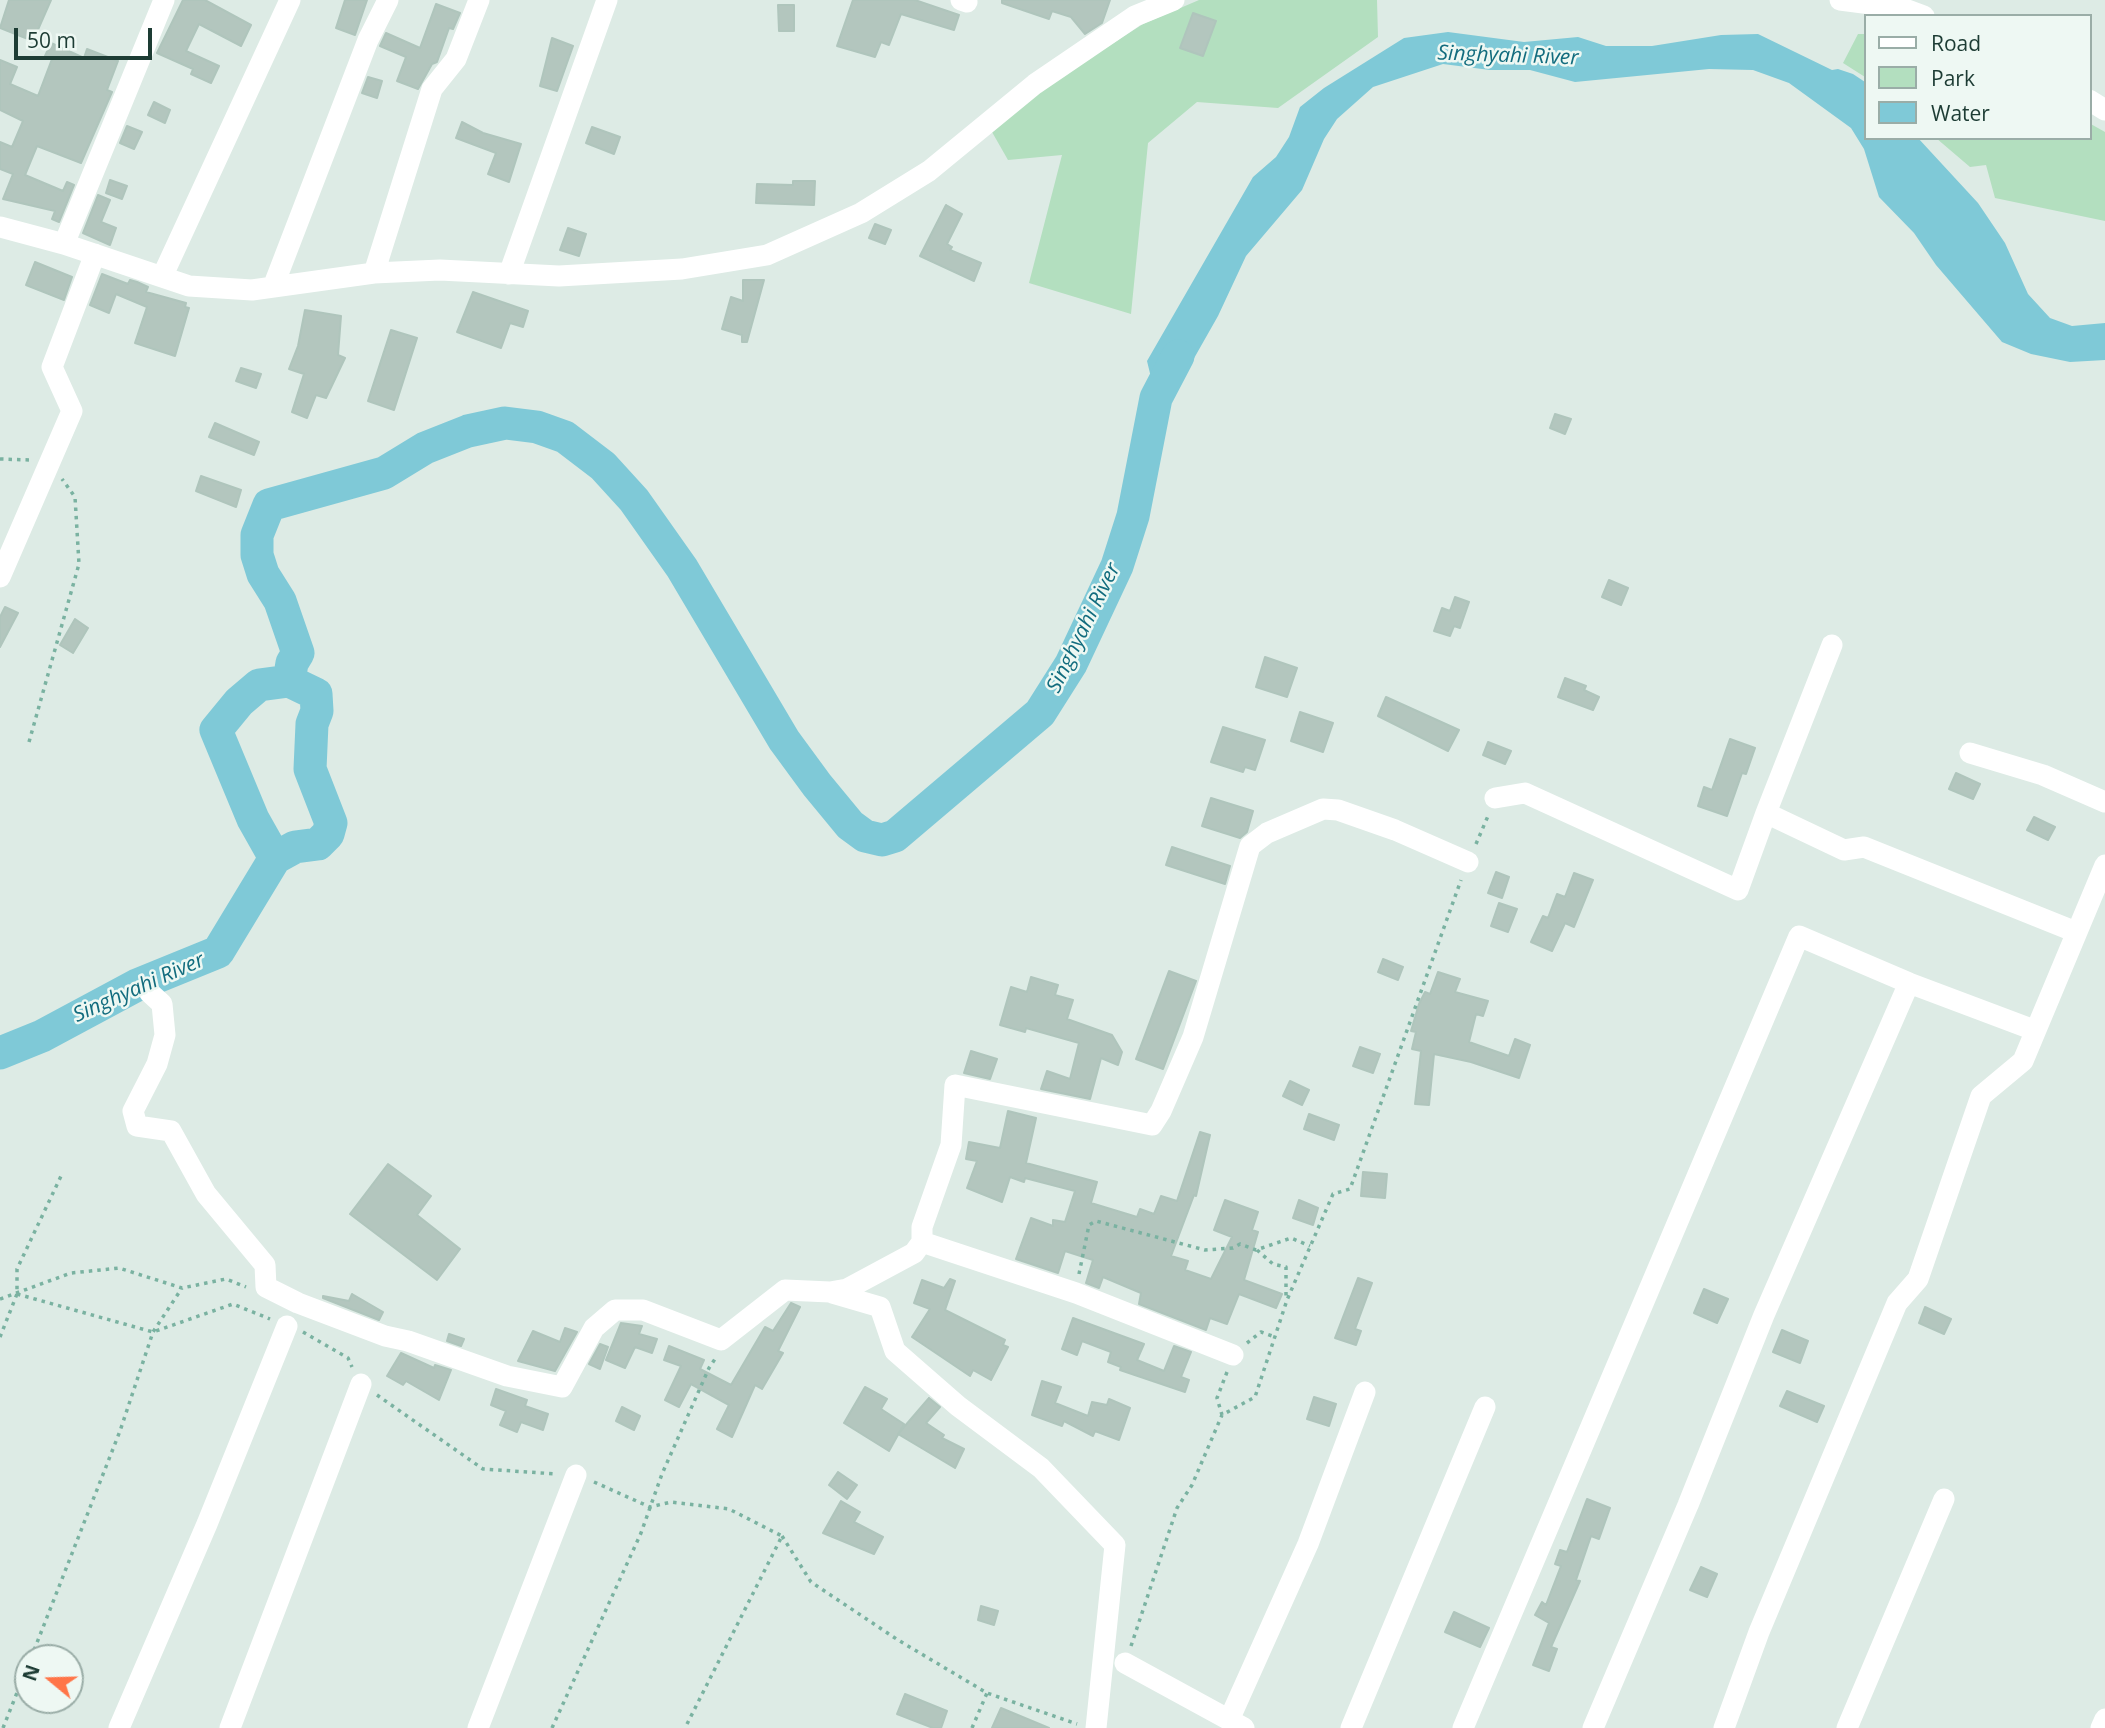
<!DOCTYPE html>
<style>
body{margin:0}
#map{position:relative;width:2105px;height:1728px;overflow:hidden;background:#ddebe5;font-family:"Open Sans",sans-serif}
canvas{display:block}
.legend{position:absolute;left:1864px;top:14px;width:228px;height:126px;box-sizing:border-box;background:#eef8f3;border:2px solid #9aada7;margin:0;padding:9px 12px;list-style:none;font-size:21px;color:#1d3c34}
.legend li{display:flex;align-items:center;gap:14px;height:35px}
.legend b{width:35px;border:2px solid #9aada7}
.north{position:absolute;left:14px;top:1644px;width:70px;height:70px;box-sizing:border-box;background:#eef8f3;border:2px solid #9aada7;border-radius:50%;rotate:289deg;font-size:19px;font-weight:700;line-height:28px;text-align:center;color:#1d3c34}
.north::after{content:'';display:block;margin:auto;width:24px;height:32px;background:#ff7548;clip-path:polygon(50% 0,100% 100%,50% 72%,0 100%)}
.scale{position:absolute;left:14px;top:28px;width:138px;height:32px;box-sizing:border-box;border:4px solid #1d3c34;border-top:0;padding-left:9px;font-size:21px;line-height:24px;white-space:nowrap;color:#1d3c34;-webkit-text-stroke:5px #eef8f3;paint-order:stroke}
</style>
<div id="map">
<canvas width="2105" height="1728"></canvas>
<ul class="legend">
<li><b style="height:9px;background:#fff"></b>Road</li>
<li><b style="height:19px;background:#b3dfbf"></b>Park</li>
<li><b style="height:19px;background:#7fc9d7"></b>Water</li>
</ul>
<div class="north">N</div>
<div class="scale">50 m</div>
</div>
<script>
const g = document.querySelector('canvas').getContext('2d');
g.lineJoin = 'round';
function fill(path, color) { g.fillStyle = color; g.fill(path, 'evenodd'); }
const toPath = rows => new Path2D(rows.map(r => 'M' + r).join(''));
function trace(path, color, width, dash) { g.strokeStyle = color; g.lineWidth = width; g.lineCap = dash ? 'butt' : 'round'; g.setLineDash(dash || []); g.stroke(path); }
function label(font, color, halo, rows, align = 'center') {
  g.font = font + ' "Open Sans",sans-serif'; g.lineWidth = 5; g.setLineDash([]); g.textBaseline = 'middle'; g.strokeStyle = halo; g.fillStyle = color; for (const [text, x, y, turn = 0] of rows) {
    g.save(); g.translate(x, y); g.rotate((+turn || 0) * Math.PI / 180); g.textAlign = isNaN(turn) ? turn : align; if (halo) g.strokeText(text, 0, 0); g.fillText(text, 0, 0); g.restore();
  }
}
const green = toPath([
 [1199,0,1377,0,1378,37,1278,108,1197,102,1148,143,1131,314,1029,283,1062,155,1008,160,992,132,1051,83,1143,24],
 [1858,34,1865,34,1865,77,1843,63],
 [2089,123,2105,132,2105,221,1995,198,1986,165,1970,167,1936,138,2089,138]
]);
const water = toPath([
 [1448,32,1524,42,1578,37,1606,46,1652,46,1721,35,1758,34,1832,70,1838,69,1853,74,1865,82,1865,138,1918,138,1978,203,2005,243,2028,294,2050,318,2072,326,2105,323,2105,360,2070,362,2031,354,2002,342,1936,265,1914,233,1879,197,1864,149,1851,128,1789,83,1753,70,1709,69,1575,82,1530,70,1490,70,1443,64,1373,87,1337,119,1324,139,1302,190,1246,256,1218,316,1180,383,1156,398,1147,361,1253,177,1276,157,1289,137,1300,107,1324,88,1404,38]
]);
const river = toPath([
 [275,858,295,847,318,844,328,834,331,823,310,769,312,724,317,711,316,694,289,681],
 [0,1053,42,1036,137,985,218,952,275,858,253,819,216,730,239,702,259,685,289,681,292,663,298,653,280,601,263,574,257,555,257,535,269,505,384,473,425,448,468,431,505,423,537,427,565,437,603,466,634,500,682,568,784,740,817,785,850,825,865,836,882,840,895,836,1040,713,1071,664,1117,566,1133,516,1156,398,1178,356]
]);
const building = toPath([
 [9,0,51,0,33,41,0,28,9,0],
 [183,0,205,0,251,25,241,46,199,24,186,51,219,66,211,83,191,74,193,69,157,53,183,0],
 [345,0,367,0,355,35,336,28,345,0],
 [853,0,915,0,959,15,954,30,901,14,889,45,881,42,875,57,837,46,853,0],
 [1002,0,1110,0,1102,23,1085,34,1071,17,1052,11,1049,19,1002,3,1002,0],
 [436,4,460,13,453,29,449,28,437,62,432,64,418,89,397,81,406,57,380,46,386,33,420,48,436,4],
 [778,5,794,5,794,31,779,31,778,5],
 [1193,13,1216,21,1203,56,1180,48,1193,13],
 [552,38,573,46,557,91,540,86,552,38],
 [51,43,84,58,87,49,118,61,107,90,112,92,81,163,37,146,25,175,63,191,67,182,74,185,59,222,52,219,55,211,3,199,13,174,0,169,0,142,12,147,23,121,0,110,0,60,17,67,10,84,38,96,52,59,45,56,51,43],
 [368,77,382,81,377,98,362,93,368,77],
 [154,102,170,110,165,123,148,115,154,102],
 [462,122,483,133,521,144,509,182,488,174,496,153,456,138,462,122],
 [127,126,142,132,134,149,120,143,127,126],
 [592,127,620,137,614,154,586,143,592,127],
 [110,180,127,186,122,199,106,193,110,180],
 [793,181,815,181,814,205,756,203,757,184,793,185,793,181],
 [98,195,110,200,101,222,116,228,110,245,83,233,98,195],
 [946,205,962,214,947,244,952,247,950,250,981,263,974,281,920,256,946,205],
 [875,224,891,230,885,244,869,238,875,224],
 [568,228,586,234,579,256,560,250,568,228],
 [35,262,72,277,64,300,26,285,35,262],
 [102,274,128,284,130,280,137,282,148,287,146,292,186,303,185,307,189,308,175,356,135,343,147,307,116,294,109,313,90,305,102,274],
 [743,280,764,280,747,342,742,342,742,335,722,329,731,297,743,301,743,280],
 [473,292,528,311,523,327,510,323,501,348,457,332,473,292],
 [305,310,341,316,338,355,345,358,326,398,316,395,307,418,292,412,304,374,289,369,298,346,305,310],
 [391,330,417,338,394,410,368,401,391,330],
 [241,368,261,374,256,388,236,381,241,368],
 [1555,414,1571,419,1565,434,1550,428,1555,414],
 [215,423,259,442,254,455,209,437,215,423],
 [201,476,241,490,236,507,196,491,201,476],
 [1609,580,1628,588,1621,605,1602,597,1609,580],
 [1455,597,1469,602,1460,628,1454,626,1450,636,1434,631,1442,608,1450,611,1455,597],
 [5,607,18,613,0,647,0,617,5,607],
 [75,619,88,628,73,653,60,645,75,619],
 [1265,657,1297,668,1287,697,1256,687,1265,657],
 [1565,678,1586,686,1584,690,1599,697,1593,710,1558,697,1565,678],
 [1386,697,1459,730,1448,751,1378,716,1386,697],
 [1300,712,1333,723,1323,752,1291,741,1300,712],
 [1223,727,1265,740,1255,770,1245,767,1243,772,1211,762,1223,727],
 [1730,739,1755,748,1746,774,1742,773,1727,816,1698,806,1704,787,1712,790,1730,739],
 [1488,742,1511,751,1505,764,1483,755,1488,742],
 [1956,773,1980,784,1973,799,1949,789,1956,773],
 [1211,798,1253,811,1247,832,1240,838,1202,826,1211,798],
 [2034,817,2055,827,2048,840,2027,830,2034,817],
 [1172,847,1230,866,1225,884,1166,865,1172,847],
 [1496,872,1509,877,1502,898,1488,893,1496,872],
 [1574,873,1593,880,1574,927,1565,923,1552,951,1531,942,1543,916,1548,918,1557,894,1565,897,1574,873],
 [1499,903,1517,909,1508,932,1491,926,1499,903],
 [1383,959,1403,967,1398,980,1378,972,1383,959],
 [1169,971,1196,981,1163,1069,1136,1059,1169,971],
 [1438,972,1460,979,1455,992,1488,1001,1483,1016,1476,1014,1469,1042,1509,1056,1515,1039,1530,1045,1519,1078,1471,1062,1434,1054,1429,1105,1415,1104,1421,1051,1412,1049,1416,1032,1411,1031,1419,1004,1425,992,1430,994,1438,972],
 [1031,977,1058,985,1055,995,1073,1000,1067,1019,1112,1035,1122,1052,1118,1065,1101,1058,1090,1099,1041,1089,1047,1071,1070,1079,1079,1043,1026,1028,1025,1032,1000,1025,1011,987,1027,992,1031,977],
 [1360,1047,1380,1054,1373,1073,1353,1066,1360,1047],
 [971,1051,997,1059,990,1079,964,1073,971,1051],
 [1290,1081,1309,1090,1302,1105,1283,1096,1290,1081],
 [1008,1111,1036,1118,1026,1163,1097,1182,1091,1203,1137,1217,1140,1209,1154,1214,1161,1196,1177,1201,1200,1132,1210,1135,1196,1196,1194,1195,1171,1256,1188,1261,1185,1270,1211,1279,1232,1237,1214,1230,1225,1200,1258,1212,1252,1230,1258,1232,1244,1280,1282,1294,1276,1308,1239,1294,1227,1324,1210,1318,1206,1330,1139,1304,1141,1293,1103,1277,1099,1288,1086,1283,1093,1260,1065,1251,1058,1273,1016,1259,1031,1218,1053,1226,1053,1220,1065,1222,1075,1191,1025,1178,1024,1182,1010,1177,1002,1202,967,1188,977,1161,966,1159,969,1142,1000,1148,1008,1111],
 [1309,1114,1339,1125,1334,1140,1304,1129,1309,1114],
 [388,1164,431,1196,417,1215,460,1249,437,1280,350,1214,388,1164],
 [1363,1172,1387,1174,1385,1198,1361,1196,1363,1172],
 [1299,1200,1318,1208,1313,1225,1293,1218,1299,1200],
 [1358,1278,1372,1283,1355,1329,1361,1331,1356,1345,1335,1338,1358,1278],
 [950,1279,955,1281,945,1310,1005,1340,1003,1345,1008,1347,991,1380,973,1370,970,1376,912,1337,930,1309,914,1303,922,1280,944,1288,950,1279],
 [1704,1289,1728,1299,1717,1323,1694,1313,1704,1289],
 [352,1294,383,1312,379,1320,323,1298,323,1296,349,1301,352,1294],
 [791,1303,800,1307,778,1351,783,1353,762,1389,755,1385,732,1437,717,1429,729,1405,691,1384,679,1407,665,1400,681,1366,664,1360,669,1346,704,1360,700,1369,731,1385,765,1327,773,1331,791,1303],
 [1925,1307,1951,1319,1944,1334,1919,1323,1925,1307],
 [1073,1318,1144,1344,1137,1360,1164,1371,1174,1346,1191,1352,1181,1377,1189,1380,1185,1392,1120,1370,1121,1367,1108,1362,1111,1352,1082,1341,1077,1355,1062,1349,1073,1318],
 [621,1323,642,1326,639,1334,657,1339,652,1353,635,1347,625,1368,606,1360,621,1323],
 [565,1328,577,1332,555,1371,518,1361,533,1331,560,1342,565,1328],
 [1782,1330,1808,1341,1800,1363,1773,1352,1782,1330],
 [449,1334,464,1339,461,1346,447,1341,449,1334],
 [600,1344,608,1347,600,1369,589,1364,600,1344],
 [401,1353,434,1368,435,1365,451,1370,439,1400,406,1381,403,1385,387,1376,401,1353],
 [1042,1381,1061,1387,1055,1403,1088,1416,1092,1402,1107,1405,1109,1399,1130,1408,1119,1440,1095,1431,1093,1436,1064,1421,1062,1426,1032,1415,1042,1381],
 [865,1387,887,1399,881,1409,904,1424,889,1451,844,1423,865,1387],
 [496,1389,527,1400,525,1406,548,1414,543,1430,521,1422,517,1432,500,1425,506,1411,491,1405,496,1389],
 [1787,1391,1824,1406,1817,1422,1780,1406,1787,1391],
 [1314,1397,1336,1404,1329,1426,1307,1419,1314,1397],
 [929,1398,940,1407,926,1423,944,1435,942,1438,964,1449,955,1468,898,1434,929,1398],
 [622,1407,640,1416,634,1430,616,1421,622,1407],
 [838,1472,857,1485,847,1499,829,1485,838,1472],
 [1587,1499,1610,1508,1599,1539,1591,1536,1576,1580,1580,1581,1551,1647,1557,1649,1549,1671,1533,1665,1549,1623,1535,1615,1542,1602,1546,1605,1561,1566,1555,1564,1560,1550,1567,1552,1587,1499],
 [841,1501,860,1512,854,1522,883,1537,874,1554,823,1533,841,1501],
 [1701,1567,1717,1574,1707,1597,1690,1590,1701,1567],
 [981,1606,998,1611,994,1625,978,1620,981,1606],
 [1454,1612,1489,1628,1480,1647,1445,1632,1454,1612],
 [905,1694,947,1711,941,1728,933,1728,897,1714,905,1694],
 [1001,1708,1049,1728,992,1728,1001,1708]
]);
const path = toPath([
 [0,459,31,460],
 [29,742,79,564,75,497,62,479],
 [1476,844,1488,816],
 [1257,1250,1273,1264,1286,1267,1286,1298],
 [1079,1274,1089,1225,1096,1221,1205,1250,1233,1248,1240,1244,1256,1250,1291,1238,1310,1246],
 [17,1294,153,1332,233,1304,270,1319],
 [0,1299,71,1273,119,1268,182,1288,226,1279,246,1287],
 [303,1332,348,1358,352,1367],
 [0,1337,17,1294,17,1269,62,1174],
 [1247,1343,1261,1332,1275,1337],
 [1227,1372,1217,1398,1222,1415,1255,1397,1287,1300,1333,1194,1350,1189,1461,880],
 [377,1395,483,1469,557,1474],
 [594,1482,650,1507,671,1502,729,1509,782,1536,685,1728],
 [782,1536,811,1582,898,1640,987,1693,1077,1724],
 [1131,1646,1177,1508,1192,1485,1222,1415],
 [31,1658,120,1431,153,1332,182,1288],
 [3,1728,28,1665],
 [552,1728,641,1533,662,1474,709,1368,717,1356],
 [972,1728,987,1693]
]);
const minor = toPath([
 [961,0,967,2],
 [1840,0,1902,8,1924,16],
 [2089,100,2105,110],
 [0,227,64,244,189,286,252,290,374,273,440,270,559,276,682,269,767,255,861,213,929,171,1035,84,1135,16,1174,0],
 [64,244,164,0],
 [374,273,432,89,456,59,479,0],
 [509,274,607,0],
 [162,277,290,0],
 [273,287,368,40,388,0],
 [0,577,72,411,52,367,95,254],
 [1970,753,2043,775,2105,802],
 [1495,798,1525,793,1738,890,1766,813,1844,850,1864,847,2076,932],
 [1766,813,1832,645],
 [149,992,162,1004,165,1035,157,1064,133,1111,137,1126,171,1131,206,1194,265,1265,266,1287,298,1303,385,1336,408,1341,507,1376,562,1387,594,1328,615,1310,643,1310,721,1340,785,1290,830,1292,847,1289,914,1253,922,1242,922,1227,951,1145,955,1085,1152,1125,1161,1111,1193,1037,1250,846,1267,833,1323,809,1338,810,1395,830,1468,862],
 [922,1242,1076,1293,1233,1355],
 [832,1293,880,1307,895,1351,958,1406,1041,1468,1115,1545,1096,1728],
 [1125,1663,1244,1728],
 [1229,1720,1308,1544,1365,1392],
 [119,1728,207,1524,287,1326],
 [230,1728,361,1384],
 [478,1728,576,1475],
 [1351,1728,1485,1407],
 [1463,1728,1799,936,1909,983],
 [1593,1728,1688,1505,1764,1315,1909,983,2034,1030],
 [1724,1728,1759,1632,1897,1303,1918,1279,1981,1096,2023,1061,2105,865],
 [1847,1728,1944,1499],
 [2101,1728,2105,1719]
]);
const waterNames = [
 ["Singhyahi River",1508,56,2],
 ["Singhyahi River",1084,628,-64],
 ["Singhyahi River",139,988,-24]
];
fill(green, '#b3dfbf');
fill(water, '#7fc9d7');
trace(river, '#7fc9d7', 33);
fill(building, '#b3c6be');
trace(building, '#afc5bc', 2);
trace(path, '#7ab2a1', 3.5, [3.5, 5]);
trace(minor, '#fff', 21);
label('italic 21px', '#126c7e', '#eef8f3', waterNames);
</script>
